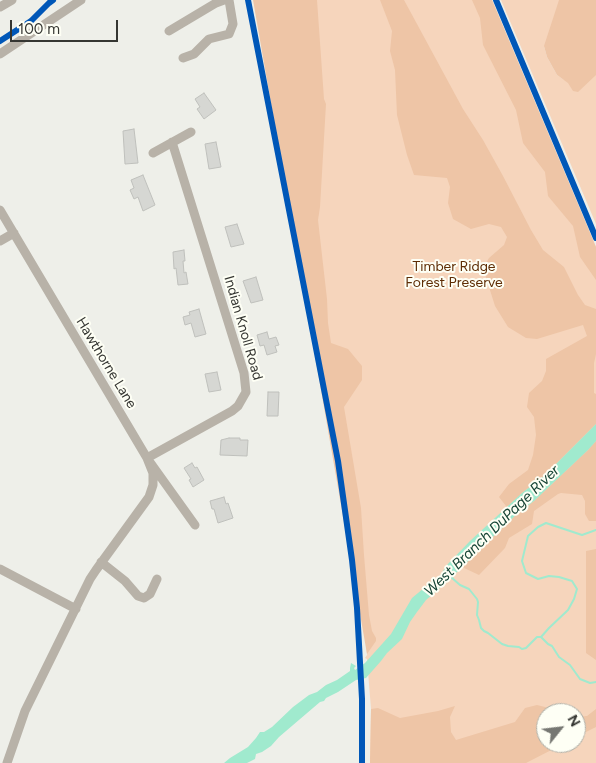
<!DOCTYPE html>
<style>
body{margin:0}
#map{position:relative;width:596px;height:763px;overflow:hidden;background:#eeefe9;font-family:Figtree,sans-serif}
canvas{display:block}
.north{position:absolute;left:536px;top:703px;width:50px;height:50px;box-sizing:border-box;background:#fefff5;border:1px solid #aeafa7;border-radius:50%;rotate:61deg;font-size:14px;font-weight:700;line-height:20px;text-align:center;color:#353632}
.north::after{content:'';display:block;margin:auto;width:18px;height:22px;background:#767772;clip-path:polygon(50% 0,100% 100%,50% 72%,0 100%)}
.scale{position:absolute;left:10px;top:20px;width:108px;height:22px;box-sizing:border-box;border:2px solid #353632;border-top:0;padding-left:6px;font-size:15px;line-height:18px;white-space:nowrap;color:#353632;-webkit-text-stroke:4px #fefff5;paint-order:stroke}
</style>
<div id="map">
<canvas width="596" height="763"></canvas>
<div class="north">N</div>
<div class="scale">100 m</div>
</div>
<script>
const g = document.querySelector('canvas').getContext('2d');
g.lineJoin = 'round';
function fill(path, color) { g.fillStyle = color; g.fill(path, 'evenodd'); }
const toPath = rows => new Path2D(rows.map(r => 'M' + r).join(''));
function trace(path, color, width, dash) { g.strokeStyle = color; g.lineWidth = width; g.lineCap = dash ? 'butt' : 'round'; g.setLineDash(dash || []); g.stroke(path); }
function label(font, color, halo, rows, align = 'center') {
  g.font = font + ' Figtree,sans-serif'; g.lineWidth = 4; g.setLineDash([]); g.textBaseline = 'middle'; g.strokeStyle = halo; g.fillStyle = color; for (const [text, x, y, turn = 0] of rows) {
    g.save(); g.translate(x, y); g.rotate((+turn || 0) * Math.PI / 180); g.textAlign = isNaN(turn) ? turn : align; if (halo) g.strokeText(text, 0, 0); g.fillText(text, 0, 0); g.restore();
  }
}
const green = toPath([
 [255,0,492,0,596,247,596,763,370,763,371,709,367,659,365,658,367,655,359,553],
 [546,713,576,713,576,743,546,743],
 [501,0,596,0,596,224],
 [544,46,564,80,557,75,547,57]
]);
const forest = toPath([
 [253,0,317,0,324,99,326,104,320,207,318,220,327,299,328,323,331,343,348,349,362,366,362,380,344,407,361,508,364,555,369,615,372,631,376,638,376,641,367,654],
 [380,0,404,0,463,109,483,140,503,176,531,230,543,250,564,267,578,295,585,305,596,309,596,354,594,363,594,393,596,394,596,424,544,476,522,493,506,508,506,506,499,497,509,484,528,470,533,455,536,435,534,417,527,407,529,393,542,381,546,371,546,359,587,336,583,325,537,339,526,338,508,327,495,306,483,268,489,258,504,245,507,237,501,227,489,224,471,229,453,219,448,203,450,187,447,178,414,175,407,155,397,115,395,70,390,51,392,31],
 [472,0,492,0,596,247,596,280,580,257,573,226,548,196,545,172,523,143,516,110,483,45,480,18],
 [559,0,596,0,596,75,578,92,573,91,568,83,557,75,547,57,544,46],
 [596,441,596,521,589,521,585,514,585,501,582,495,561,493,558,494,534,511,532,524,509,538,505,548,479,575,462,567,518,513,534,501,588,450],
 [596,549,596,660,586,653,586,551],
 [537,705,557,710,565,713,546,713,546,743,565,743,526,763,370,763,371,709,378,708,400,718,438,711,455,706,450,717,451,732,456,740,515,722,525,708],
 [596,709,596,727,576,737,576,717,587,716]
]);
const water = toPath([
 [596,424,596,441,588,450,534,501,518,513,502,528,455,574,454,577,447,581,444,581,440,588,426,600,417,612,410,622,402,639,387,653,381,661,366,678,356,680,338,692,326,698,324,701,320,702,279,737,271,746,262,752,256,754,255,759,247,763,224,763,230,758,248,747,256,738,260,732,264,732,272,727,293,707,309,695,317,692,326,685,337,680,350,671,350,668,351,663,356,666,354,668,355,670,365,663,391,634,412,598,436,578,441,575,446,566,470,541,522,493,544,476]
]);
const stream = toPath([
 [452,578,460,585,469,589,477,599,478,602,477,615,479,620,481,628,484,631,488,633,502,644,508,646,519,647,522,649,526,648,537,637,541,637,548,644,552,646,559,657,570,665,580,679,590,683,596,682],
 [541,637,549,628,568,610,574,599,577,589,572,581,559,577,549,576,538,579,526,573,522,561,528,536,538,527,546,523,582,535,596,530]
]);
const building = toPath([
 [204,93,216,110,204,119,197,109,200,107,195,99,204,93],
 [134,129,138,163,125,164,123,131,134,129],
 [216,142,221,167,209,169,205,144,216,142],
 [143,175,155,205,143,211,138,197,134,199,130,190,134,188,131,180,143,175],
 [237,224,244,244,231,247,225,227,237,224],
 [184,250,185,261,183,261,184,273,186,272,188,284,178,285,176,268,174,269,173,252,184,250],
 [256,277,263,300,251,303,243,281,256,277],
 [199,309,206,334,195,337,191,323,185,325,183,317,190,315,189,312,199,309],
 [267,332,269,339,276,337,279,345,275,346,277,352,267,355,264,345,260,346,257,335,267,332],
 [217,372,221,390,209,392,205,374,217,372],
 [268,392,279,392,278,416,267,416,268,392],
 [229,438,240,438,240,440,248,440,247,456,220,455,221,440,229,438],
 [192,463,195,468,197,467,204,480,193,487,189,480,191,479,184,468,192,463],
 [224,497,226,504,228,503,233,518,218,523,214,509,212,509,210,501,224,497]
]);
const minor = toPath([
 [0,7,12,0],
 [169,31,216,3,224,0],
 [0,54,81,0],
 [183,58,194,54,209,39,229,34,233,24,229,0],
 [153,153,191,132],
 [0,210,147,458,195,525],
 [0,241,14,233],
 [101,562,125,581,138,596,144,598,150,594,157,579],
 [0,569,76,609],
 [7,763,25,711,90,579,96,570,149,497,153,485,153,473,147,458,232,411,238,406,246,392,244,373,172,142]
]);
const cycleway = toPath([
 [248,0,338,461,352,560,357,608,362,699,362,763],
 [496,0,596,238],
 [0,41,31,21,49,3,53,0]
]);
const parkNames = [
 ["Timber Ridge",454,267],
 ["Forest Preserve",454,283]
];
const streetNames = [
 ["Indian Knoll Road",243,328,74],
 ["Hawthorne Lane",106,363,59]
];
const waterNames = [
 ["West Branch DuPage River",492,531,-44]
];
fill(green, '#f6d5bc');
fill(forest, '#eec5a6');
fill(water, '#a0eace');
trace(stream, '#a0eace', 2);
fill(building, '#d6d7d3');
trace(building, '#bfc0bc', 1);
trace(minor, '#b8b2a8', 9);
trace(cycleway, '#0057b8', 6);
label('14px', '#5e2d05', '#fefff5', parkNames);
label('14px', '#353632', '#fefff5', streetNames);
label('italic 15px', '#164435', '#fefff5', waterNames);
</script>
